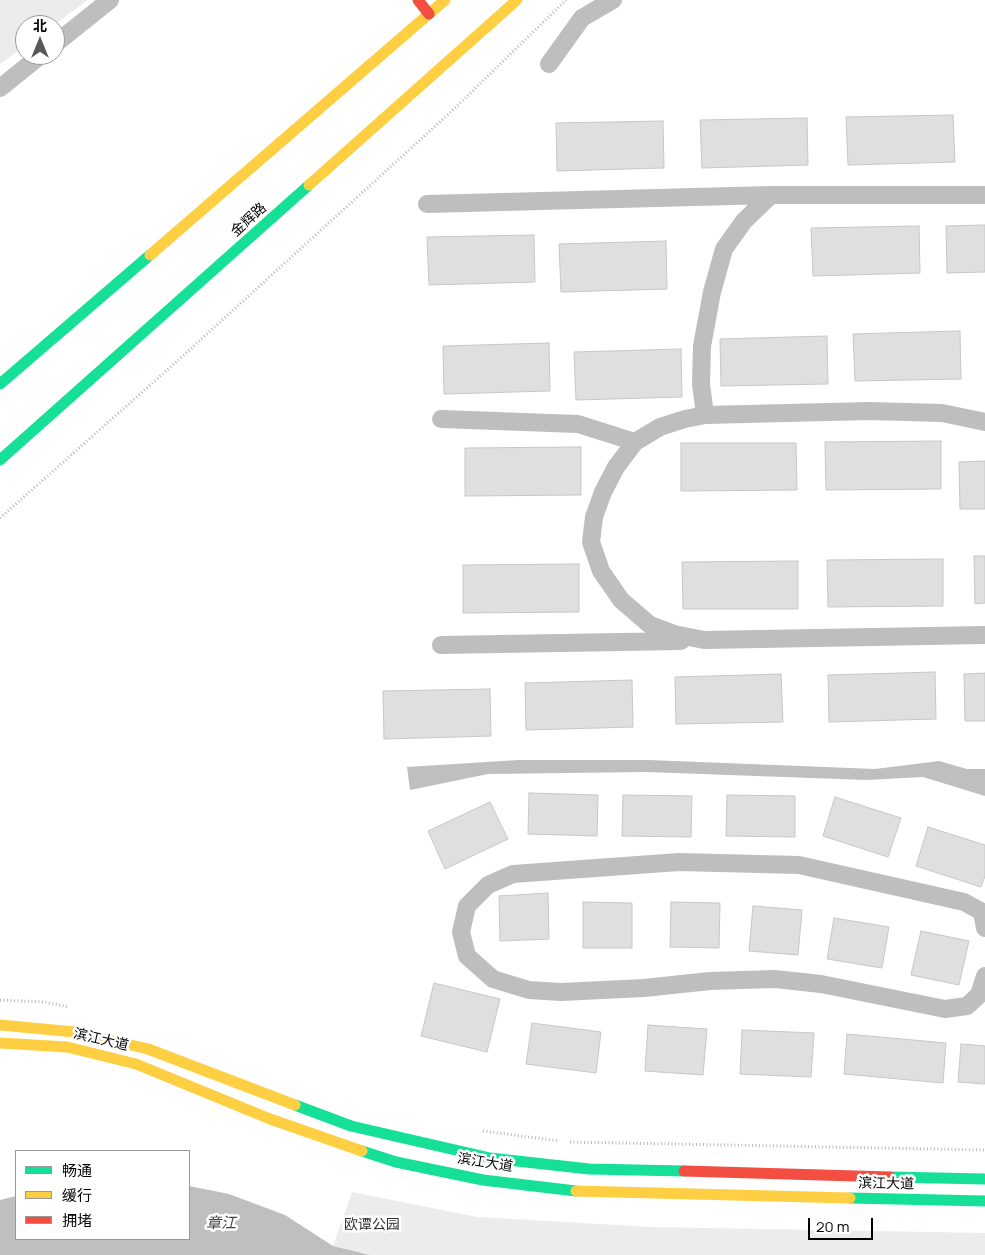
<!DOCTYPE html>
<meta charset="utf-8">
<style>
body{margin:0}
#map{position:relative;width:985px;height:1255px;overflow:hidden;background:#fff;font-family:Manrope,"Noto Sans SC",sans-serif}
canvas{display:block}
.legend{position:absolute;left:15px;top:1150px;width:175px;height:90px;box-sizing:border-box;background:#fff;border:1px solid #999;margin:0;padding:6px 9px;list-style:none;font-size:15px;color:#000}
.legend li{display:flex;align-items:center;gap:10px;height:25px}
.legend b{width:25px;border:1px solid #999}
.north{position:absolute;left:15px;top:15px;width:50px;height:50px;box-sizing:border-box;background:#fff;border:1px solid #999;border-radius:50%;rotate:0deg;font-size:14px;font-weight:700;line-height:20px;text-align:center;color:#000}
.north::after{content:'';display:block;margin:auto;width:18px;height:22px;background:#595959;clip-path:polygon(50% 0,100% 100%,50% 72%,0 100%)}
.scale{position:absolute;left:808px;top:1218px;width:65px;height:22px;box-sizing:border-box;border:2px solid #000;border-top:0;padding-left:6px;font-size:15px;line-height:18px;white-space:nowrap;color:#000;-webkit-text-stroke:4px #fff;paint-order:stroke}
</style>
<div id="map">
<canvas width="985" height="1255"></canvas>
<ul class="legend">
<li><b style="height:6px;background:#16e098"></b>畅通</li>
<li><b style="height:6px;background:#ffcf43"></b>缓行</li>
<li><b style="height:6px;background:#f24e42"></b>拥堵</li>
</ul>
<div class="north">北</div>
<div class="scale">20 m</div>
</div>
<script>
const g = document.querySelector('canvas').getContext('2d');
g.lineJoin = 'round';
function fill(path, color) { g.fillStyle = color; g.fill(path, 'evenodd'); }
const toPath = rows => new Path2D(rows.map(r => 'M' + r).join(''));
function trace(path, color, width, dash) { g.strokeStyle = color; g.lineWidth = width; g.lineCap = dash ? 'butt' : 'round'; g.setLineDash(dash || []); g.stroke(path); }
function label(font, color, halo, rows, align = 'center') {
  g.font = font + ' Manrope,"Noto Sans SC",sans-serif'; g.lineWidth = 5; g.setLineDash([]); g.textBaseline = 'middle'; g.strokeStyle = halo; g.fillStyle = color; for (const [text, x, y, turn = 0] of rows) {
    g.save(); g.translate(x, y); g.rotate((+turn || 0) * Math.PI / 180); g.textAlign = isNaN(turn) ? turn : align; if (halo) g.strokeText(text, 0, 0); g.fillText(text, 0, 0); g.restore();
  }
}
const green = toPath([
 [0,0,88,0,54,25,25,25,25,46,0,64],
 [352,1192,477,1217,652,1227,985,1233,985,1255,370,1255,333,1246]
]);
const water = toPath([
 [518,760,649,760,875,769,939,761,967,769,985,769,985,796,923,777,867,780,646,772,488,774,410,790,407,767],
 [189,1186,229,1194,285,1215,333,1246,370,1255,0,1255,0,1200,16,1196,16,1239,189,1239]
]);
const building = toPath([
 [953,115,955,162,848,165,846,117,953,115],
 [807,118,808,165,702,168,700,120,807,118],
 [663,121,664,168,557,171,556,123,663,121],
 [985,225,985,272,947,273,946,226,985,225],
 [919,226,920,273,813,276,811,228,919,226],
 [534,235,535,282,429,285,427,237,534,235],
 [666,241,667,289,561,292,559,244,666,241],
 [960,331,961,379,855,381,853,334,960,331],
 [827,336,828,384,721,386,720,339,827,336],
 [549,343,550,391,444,394,443,346,549,343],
 [681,349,682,397,576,400,574,352,681,349],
 [941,441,941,489,826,490,825,442,941,441],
 [681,443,796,443,797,490,681,491,681,443],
 [581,447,581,495,465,496,465,448,581,447],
 [985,461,985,509,960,509,959,462,985,461],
 [974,556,985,556,985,603,975,604,974,556],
 [943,559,943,606,828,607,827,560,943,559],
 [798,561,798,609,683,609,682,562,798,561],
 [579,564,579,612,463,613,463,565,579,564],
 [935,672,936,719,829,722,828,675,935,672],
 [985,673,985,721,965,721,964,674,985,673],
 [781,674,783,722,676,724,675,677,781,674],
 [632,680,633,727,526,730,525,683,632,680],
 [490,689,491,736,384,739,383,691,490,689],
 [529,793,598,795,597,836,528,834,529,793],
 [623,795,692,796,691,837,622,836,623,795],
 [727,795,795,796,795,837,726,836,727,795],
 [835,797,901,818,888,857,823,836,835,797],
 [490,802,508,839,445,869,428,831,490,802],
 [928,827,985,845,985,876,981,887,916,866,928,827],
 [548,893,549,939,500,941,499,896,548,893],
 [583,902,632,903,632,948,583,948,583,902],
 [671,902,720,903,719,948,670,947,671,902],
 [753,906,802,910,798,955,749,951,753,906],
 [834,918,889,927,882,968,827,959,834,918],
 [921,931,969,941,959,985,911,975,921,931],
 [434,983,500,999,487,1052,421,1036,434,983],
 [532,1023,601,1032,596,1073,526,1064,532,1023],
 [648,1025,707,1029,703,1075,645,1071,648,1025],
 [742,1030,814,1033,811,1077,740,1074,742,1030],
 [847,1034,946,1043,943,1083,844,1074,847,1034],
 [961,1044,985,1046,985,1084,958,1082,961,1044]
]);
const path = toPath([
 [0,518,174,364,454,109,566,0],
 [0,1000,44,1002,69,1007],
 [483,1131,559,1141],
 [570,1142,985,1150]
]);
const street = toPath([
 [55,44,110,0],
 [549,64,582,18,613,0],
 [0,88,41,55],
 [427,204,771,195],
 [705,415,701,384,702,346,712,292,724,249,744,221,771,195,985,195],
 [441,419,578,424,635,442],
 [985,422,942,413,869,411,705,415,685,419,660,427,635,442,616,467,603,492,594,517,591,542,601,571,621,600,650,625,674,634,704,640,985,635],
 [441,645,681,641],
 [985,928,982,912,964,902,799,865,679,862,513,874,488,885,467,906,461,932,467,956,493,979,529,990,561,992,644,988,710,981,775,979,821,984,945,1009,967,1006,979,995,985,976]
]);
const fast = toPath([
 [0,384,150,255],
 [0,460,309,185],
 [295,1105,351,1126,490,1158,589,1169,684,1171],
 [362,1151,396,1162,483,1180,576,1191],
 [890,1177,985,1179],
 [850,1198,985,1201]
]);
const slow = toPath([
 [309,185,517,0],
 [150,255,445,0],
 [0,1025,75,1032,148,1049,295,1105],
 [0,1043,67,1047,136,1064,270,1119,362,1151],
 [576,1191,850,1198]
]);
const jam = toPath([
 [418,0,429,14],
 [684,1171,890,1177]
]);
const streetNames = [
 ["金辉路",249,220,-42],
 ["滨江大道",101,1040,13],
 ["滨江大道",485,1163,9],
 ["滨江大道",886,1184,1]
];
const parkNames = [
 ["欧谭公园",372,1225]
];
const waterNames = [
 ["章江",221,1224]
];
fill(green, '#ececec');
fill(water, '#bfbfbf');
fill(building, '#dfdfdf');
trace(building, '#c7c7c7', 1);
trace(path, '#b9b9b9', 3, [1, 2.5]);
trace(street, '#bebebe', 18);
trace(fast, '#16e098', 11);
trace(slow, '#ffcf43', 11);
trace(jam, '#f24e42', 11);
label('14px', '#000', '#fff', streetNames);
label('14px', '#333', '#fff', parkNames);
label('italic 15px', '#444', '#fff', waterNames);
</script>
